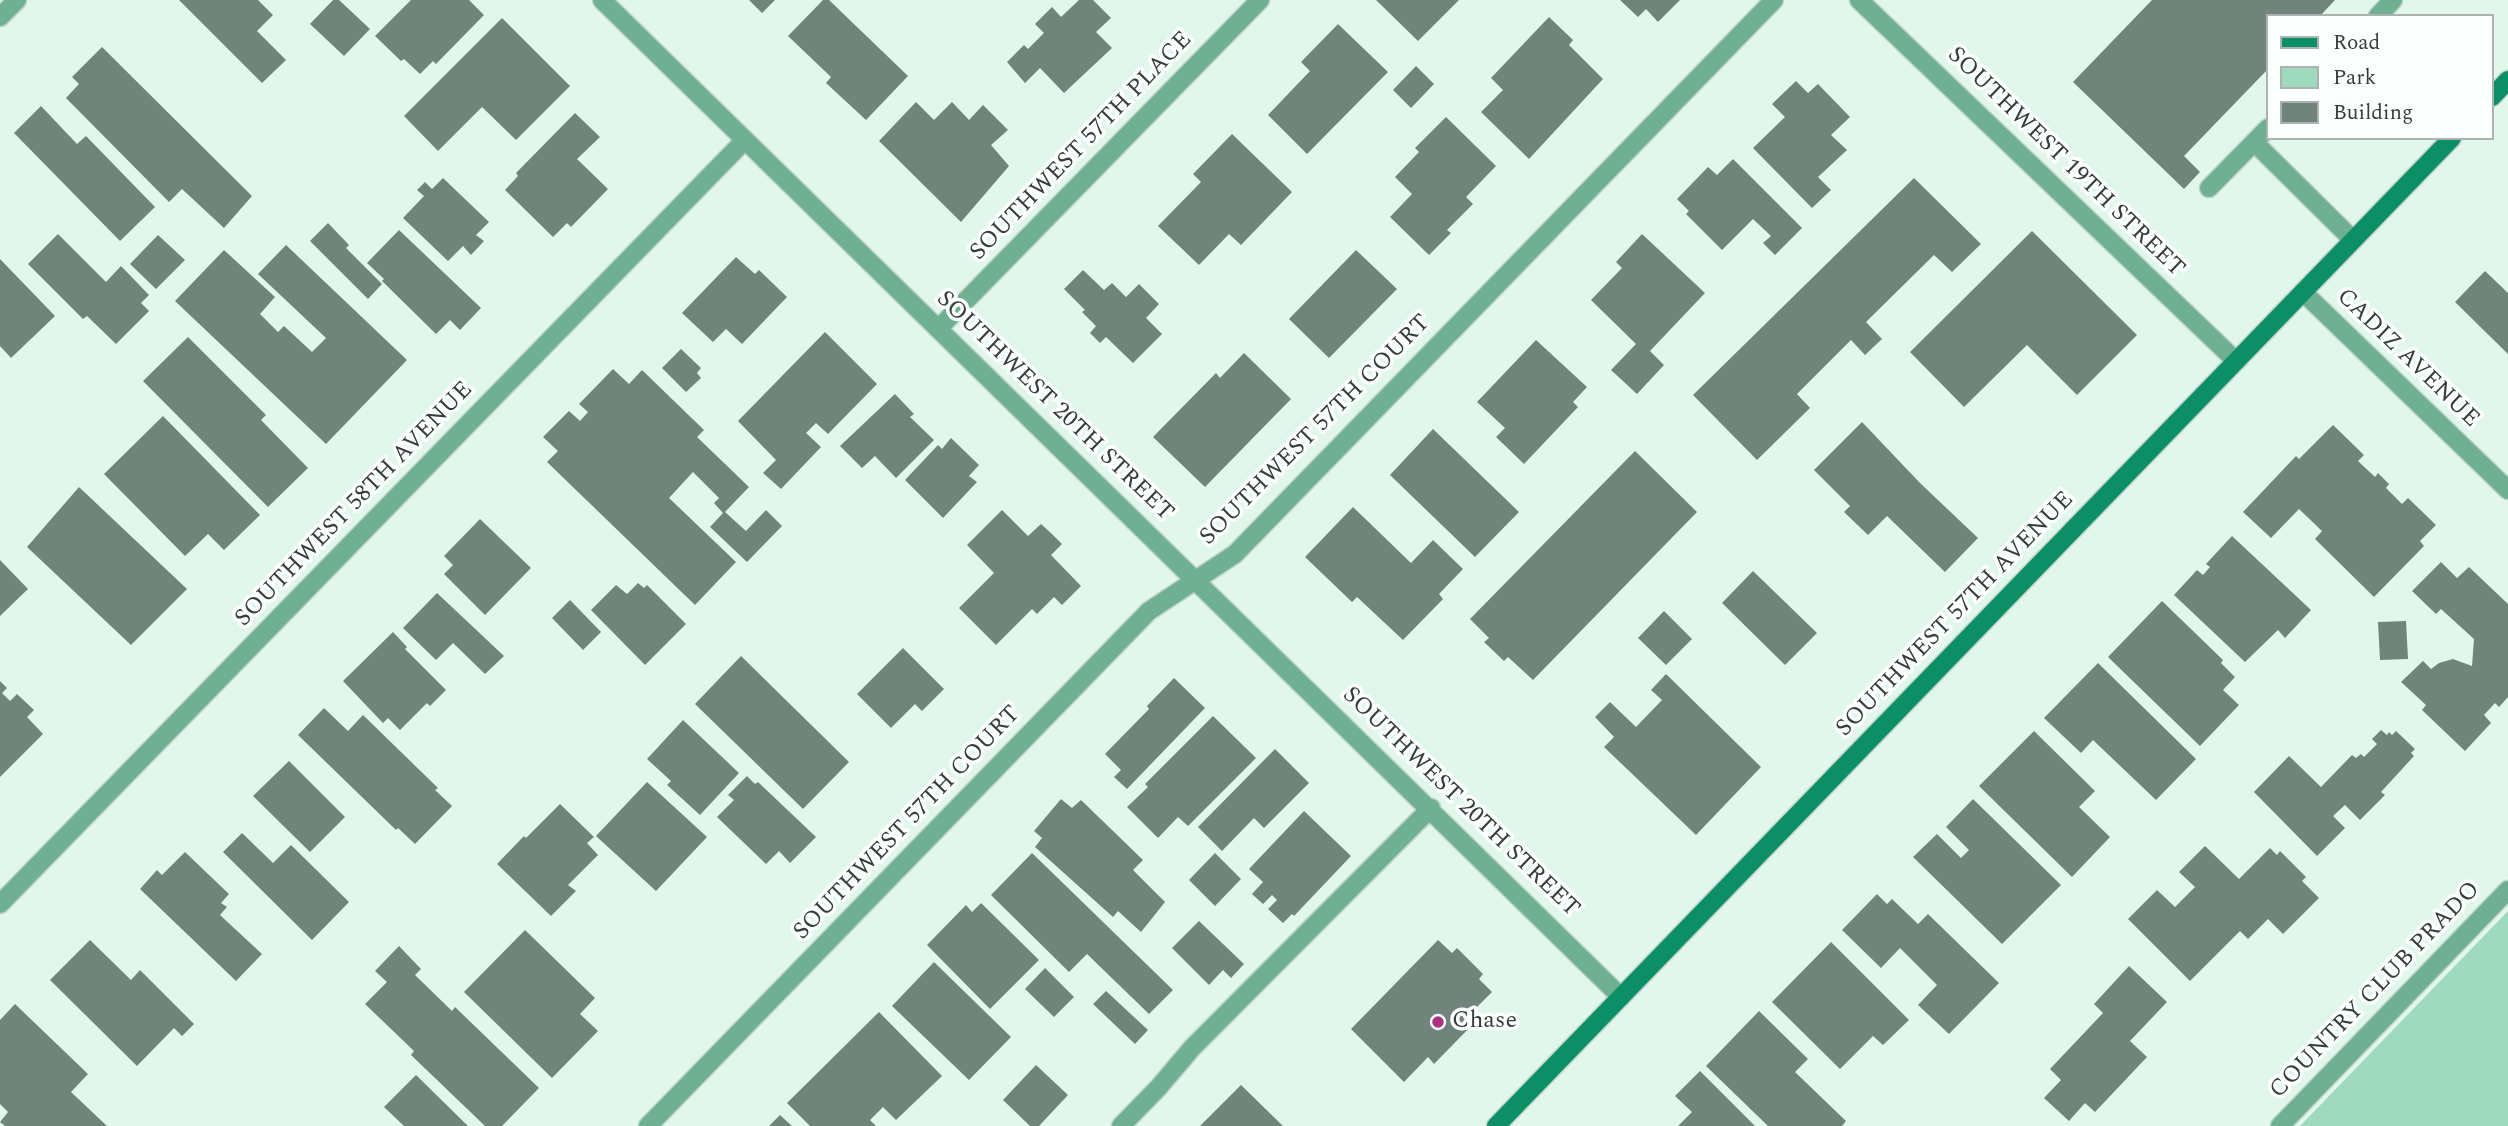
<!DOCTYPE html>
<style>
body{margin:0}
#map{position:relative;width:2508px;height:1126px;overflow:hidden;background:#e1f7ec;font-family:Spectral,serif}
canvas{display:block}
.legend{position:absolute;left:2266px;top:14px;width:228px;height:126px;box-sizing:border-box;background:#fbfffd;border:2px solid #acb2af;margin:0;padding:9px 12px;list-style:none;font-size:21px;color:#363e3a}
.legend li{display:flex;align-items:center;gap:14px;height:35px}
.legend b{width:35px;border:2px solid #acb2af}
</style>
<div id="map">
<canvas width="2508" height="1126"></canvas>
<ul class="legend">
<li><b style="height:9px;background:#0c8f67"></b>Road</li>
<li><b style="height:19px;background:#9fd9be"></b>Park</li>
<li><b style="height:19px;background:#70847b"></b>Building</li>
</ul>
</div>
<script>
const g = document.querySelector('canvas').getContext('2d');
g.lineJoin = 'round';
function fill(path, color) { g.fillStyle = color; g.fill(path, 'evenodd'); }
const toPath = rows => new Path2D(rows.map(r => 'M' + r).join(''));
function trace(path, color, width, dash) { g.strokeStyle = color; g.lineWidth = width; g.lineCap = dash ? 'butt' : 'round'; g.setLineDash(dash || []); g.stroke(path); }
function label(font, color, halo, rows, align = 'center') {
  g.font = font + ' Spectral,serif'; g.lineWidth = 7; g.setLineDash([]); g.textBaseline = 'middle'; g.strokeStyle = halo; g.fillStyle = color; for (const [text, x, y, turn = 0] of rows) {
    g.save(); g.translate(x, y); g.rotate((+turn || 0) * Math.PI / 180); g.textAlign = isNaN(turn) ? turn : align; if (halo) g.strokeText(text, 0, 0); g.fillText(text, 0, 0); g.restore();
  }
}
const green = toPath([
 [2508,911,2508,1126,2300,1126]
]);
const building = toPath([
 [179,0,258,0,273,15,257,31,286,60,262,83],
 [333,0,339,0,370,29,344,56,310,24],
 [411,0,469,0,484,15,436,64,433,61,420,74,404,59,401,61,375,36],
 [749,0,775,0,762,13],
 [823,0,829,0,908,76,866,120,826,83,831,77,788,36],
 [1079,0,1093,0,1111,18,1096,32,1112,48,1064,93,1040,68,1025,83,1007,62,1024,45,1028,49,1044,33,1035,24,1052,7,1061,17],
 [1376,0,1459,0,1418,41],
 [1620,0,1680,0,1658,22,1646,9,1638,17],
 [2152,0,2335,0,2320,16,2268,16,2268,69,2184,156,2200,172,2184,189,2073,82],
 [1549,17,1573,40,1569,45,1603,79,1529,159,1481,112,1503,90,1491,78],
 [502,18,570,86,516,140,482,107,438,151,404,116],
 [1338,24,1388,72,1307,154,1268,115,1310,71,1301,62],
 [102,47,252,196,224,228,182,189,169,202,66,98,79,84,72,77],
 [1416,66,1434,84,1411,108,1393,90],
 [1796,81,1808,93,1818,84,1850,117,1831,135,1847,150,1818,177,1831,190,1812,208,1753,148,1785,117,1772,104],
 [916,102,934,120,952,102,969,120,983,105,1008,130,991,145,1009,166,961,222,879,141],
 [41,106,77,144,86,136,155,207,120,241,14,133],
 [575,113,600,137,577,159,608,189,571,227,567,223,553,237,505,190,518,176,516,173],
 [1446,117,1496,166,1466,197,1473,204,1447,230,1451,233,1429,255,1390,217,1412,194,1395,177,1419,152,1415,148],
 [1232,134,1292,192,1241,245,1229,234,1199,265,1158,226,1201,182,1193,174],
 [1733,159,1802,228,1775,255,1763,243,1771,236,1753,219,1722,250,1686,214,1689,211,1677,199,1708,167,1717,175],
 [443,178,489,222,476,235,484,241,471,255,463,246,448,261,403,218,424,196,417,190,425,182,432,189],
 [1914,178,1981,244,1952,272,1934,255,1866,322,1882,339,1865,355,1851,340,1797,394,1810,408,1757,460,1693,395],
 [328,223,349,245,346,248,382,284,368,299,310,241],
 [399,230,481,308,460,330,450,320,436,334,382,281,384,279,367,263],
 [2032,231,2137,335,2077,395,2027,345,1964,407,1910,352],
 [58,234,106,282,121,266,149,295,141,303,149,311,116,344,87,316,83,319,28,264],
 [1642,234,1705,293,1650,351,1664,365,1637,394,1611,370,1636,344,1591,300,1622,268,1616,262],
 [158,235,185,260,156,289,130,264],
 [286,245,407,360,326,444,175,301,224,250,275,297,260,314,278,332,284,326,312,352,326,338,258,274],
 [1356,250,1397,289,1329,358,1289,319],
 [736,257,755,274,759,270,787,297,742,344,726,329,713,342,682,313],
 [0,259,55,316,11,358,0,346],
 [1083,270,1104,290,1112,283,1126,297,1139,284,1159,304,1146,318,1162,334,1133,363,1106,337,1100,343,1090,333,1096,326,1082,312,1085,310,1064,289],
 [2485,271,2508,293,2508,354,2455,302],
 [825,332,877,384,828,434,816,423,806,433,821,447,781,489,763,473,776,460,738,421],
 [188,337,266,415,261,420,308,468,268,507,143,381],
 [1536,340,1587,387,1573,402,1578,407,1524,464,1496,437,1505,428,1477,402],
 [681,349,701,368,697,373,701,378,686,392,662,368],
 [1244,353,1291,399,1205,487,1153,437,1216,373,1220,378],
 [613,369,629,384,642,370,704,430,697,437,749,487,725,512,746,531,766,510,782,526,747,562,710,527,723,513,714,503,719,498,693,472,669,498,736,562,695,605,547,462,558,451,543,437,569,411,580,421,588,412,579,404],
 [895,394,914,414,910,417,934,440,896,478,875,456,862,468,840,446],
 [163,416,260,515,224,550,208,534,185,556,104,474],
 [1862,422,1920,483,1978,538,1945,572,1887,516,1868,535,1844,512,1850,506,1814,470],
 [2333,425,2364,455,2358,461,2375,477,2378,473,2389,484,2386,488,2402,504,2408,498,2436,525,2420,541,2424,546,2374,597,2315,539,2322,531,2299,509,2271,538,2243,512,2296,456,2299,459],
 [1433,429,1519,512,1475,557,1390,475],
 [951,438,979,465,969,476,977,482,943,518,905,480,938,445,942,449],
 [1635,451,1697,512,1533,680,1508,657,1504,661,1484,642,1489,638,1470,619],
 [79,487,187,589,131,645,27,547],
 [1353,507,1411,563,1433,540,1463,569,1439,594,1443,599,1403,640,1357,597,1352,602,1305,557],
 [1002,510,1028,536,1041,524,1052,534,1062,544,1051,555,1081,586,1062,605,1054,597,1037,614,1032,609,996,645,959,608,994,573,967,545],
 [480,519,531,568,485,615,444,574,453,565,444,556],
 [2232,536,2311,610,2285,638,2278,630,2245,662,2174,595,2197,570,2203,575,2210,567,2206,564],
 [0,560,28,589,0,616],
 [2441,562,2457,578,2469,567,2508,604,2508,697,2499,707,2495,703,2484,715,2491,723,2465,751,2422,710,2426,705,2401,682,2423,661,2431,669,2439,663,2453,659,2472,666,2474,639,2441,609,2436,614,2412,591],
 [1753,571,1817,633,1785,665,1722,603],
 [638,583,644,588,647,585,686,624,645,665,591,610,616,585,627,594],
 [437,593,504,656,485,674,453,643,436,660,403,628],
 [570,600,601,632,583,650,552,618],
 [2162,601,2223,660,2221,663,2235,677,2223,690,2239,705,2200,746,2108,657],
 [1664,611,1692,639,1666,665,1638,638],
 [2406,621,2408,659,2380,660,2378,622],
 [393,632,407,647,405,649,446,690,430,706,427,703,400,730,388,718,383,723,343,681],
 [903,648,944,689,922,711,915,704,891,728,857,694],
 [741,656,849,762,803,809,695,704],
 [2098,663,2196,759,2156,800,2093,740,2081,753,2044,718],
 [1666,674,1761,767,1696,835,1604,747,1614,737,1595,717,1610,702,1636,727,1662,700,1651,690],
 [1174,678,1205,708,1127,789,1114,777,1121,770,1105,754,1149,709,1147,706],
 [0,681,7,688,2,693,10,701,17,694,34,710,27,717,43,734,0,777],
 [324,708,348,731,363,715,438,788,435,790,452,806,415,844,398,828,396,830,298,735],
 [1213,716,1256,758,1188,826,1178,817,1158,838,1127,807,1148,787,1145,784],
 [683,720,739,773,700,815,667,785,671,781,647,759],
 [2381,730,2387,735,2389,732,2392,735,2396,731,2415,749,2411,753,2414,756,2381,792,2385,795,2360,820,2345,805,2333,816,2345,828,2317,856,2254,792,2289,756,2321,787,2352,755,2356,758,2361,754,2364,757,2377,744,2372,739],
 [2034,731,2095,791,2079,807,2110,837,2072,877,1979,786],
 [1275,749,1309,783,1264,828,1254,818,1222,851,1198,827],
 [289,761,345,817,310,852,253,796],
 [747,776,755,784,758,782,816,837,790,863,779,851,766,864,717,817,734,800,728,795],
 [647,782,707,837,656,891,596,836],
 [1061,799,1072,808,1081,800,1143,860,1133,870,1165,902,1141,932,1118,911,1113,917,1035,847,1042,838,1034,831],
 [1973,799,2061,885,2002,944,1913,857,1937,834,1961,858,1969,850,1946,827],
 [560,804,594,837,587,843,598,855,568,885,576,891,551,916,497,864,524,836,526,838],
 [1304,811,1351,856,1294,916,1292,914,1283,923,1268,909,1277,900,1272,895,1263,904,1252,894,1263,882,1249,869],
 [242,833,273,863,291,845,349,902,312,940,223,852],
 [2205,846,2239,879,2270,848,2277,855,2280,851,2306,877,2302,881,2319,898,2283,934,2268,919,2248,939,2240,931,2190,981,2128,919,2157,890,2175,907,2195,887,2179,872],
 [185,852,229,894,221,903,227,907,220,915,262,954,236,981,140,889,157,870,162,875],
 [1032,853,1173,990,1149,1014,1087,954,1069,972,991,895],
 [1215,853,1241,879,1215,906,1189,880],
 [1877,894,1887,904,1892,899,1918,924,1928,914,1999,983,1949,1034,1918,1005,1937,985,1900,948,1881,968,1842,930],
 [981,903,1039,960,990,1009,927,945,966,905,972,912],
 [1199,921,1244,964,1231,978,1223,970,1209,985,1172,948],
 [525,930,595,998,580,1014,598,1031,552,1078,464,992],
 [90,940,131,980,140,970,194,1024,182,1036,174,1028,137,1066,50,980],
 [1438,940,1452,953,1457,948,1483,974,1479,979,1492,992,1472,1012,1479,1018,1434,1064,1428,1057,1404,1082,1351,1029],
 [1831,942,1909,1020,1883,1045,1873,1036,1840,1069,1772,1002],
 [399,946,421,969,415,975,452,1011,455,1007,539,1088,502,1126,485,1126,411,1055,414,1051,365,1004,387,982,375,971],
 [934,962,1011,1037,969,1080,892,1006],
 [2129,966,2167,1002,2130,1041,2147,1057,2095,1112,2085,1103,2069,1121,2044,1098,2061,1080,2050,1069,2103,1013,2094,1004],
 [1045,968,1074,997,1054,1017,1025,989],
 [1106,991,1148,1030,1135,1044,1093,1004],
 [15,1004,88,1074,71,1092,107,1126,5,1126,0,1122,8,1112,0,1104,0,1020],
 [1759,1011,1808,1059,1795,1072,1846,1121,1842,1126,1768,1126,1706,1066],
 [879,1012,942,1076,896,1120,883,1107,870,1120,876,1126,810,1126,787,1103],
 [1036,1065,1068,1095,1039,1126,1030,1126,1003,1100],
 [1700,1071,1755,1126,1678,1126,1692,1112,1675,1096],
 [416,1075,468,1126,404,1126,384,1107],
 [1241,1085,1283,1126,1200,1126],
 [780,1115,792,1126,769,1126]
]);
const lane = toPath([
 [2378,16,2393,0],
 [2254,142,2353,240],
 [2209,188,2268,128],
 [1121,1126,1159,1087,1192,1048,1431,808]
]);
const street = toPath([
 [602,0,1621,997],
 [1859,0,2236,361],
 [0,17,17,0],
 [2303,292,2508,490],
 [938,329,1260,0],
 [0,904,745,140],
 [648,1126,1149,611,1235,554,1774,0],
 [2280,1126,2508,890]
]);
const secondary = toPath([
 [2492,97,2508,80],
 [1496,1126,2452,138]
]);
const markers = [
 [1438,1022,7,"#ae3284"]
];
const streetNames = [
 ["SOUTHWEST 57TH PLACE",1082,147,-46],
 ["SOUTHWEST 19TH STREET",2065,163,44],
 ["CADIZ AVENUE",2407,359,44],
 ["SOUTHWEST 20TH STREET",1054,407,44],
 ["SOUTHWEST 57TH COURT",1316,431,-45],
 ["SOUTHWEST 58TH AVENUE",355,505,-46],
 ["SOUTHWEST 57TH AVENUE",1956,615,-46],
 ["SOUTHWEST 20TH STREET",1460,803,44],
 ["SOUTHWEST 57TH COURT",908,824,-46],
 ["COUNTRY CLUB PRADO",2376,991,-46]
];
const poiNames = [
 ["Chase",1452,1022]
];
fill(green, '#9fd9be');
fill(building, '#70847b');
trace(lane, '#bfd2c8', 21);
trace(street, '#bfd2c8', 21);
trace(secondary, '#bfd2c8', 21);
trace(lane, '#6fb093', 18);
trace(street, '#6fb093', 18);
trace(secondary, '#0c8f67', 18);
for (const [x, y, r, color] of markers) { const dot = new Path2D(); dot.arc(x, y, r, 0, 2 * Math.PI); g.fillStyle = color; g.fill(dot); trace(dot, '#fbfffd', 2.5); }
label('24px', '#363e3a', '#fbfffd', streetNames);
label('24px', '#363e3a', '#fbfffd', poiNames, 'left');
</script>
